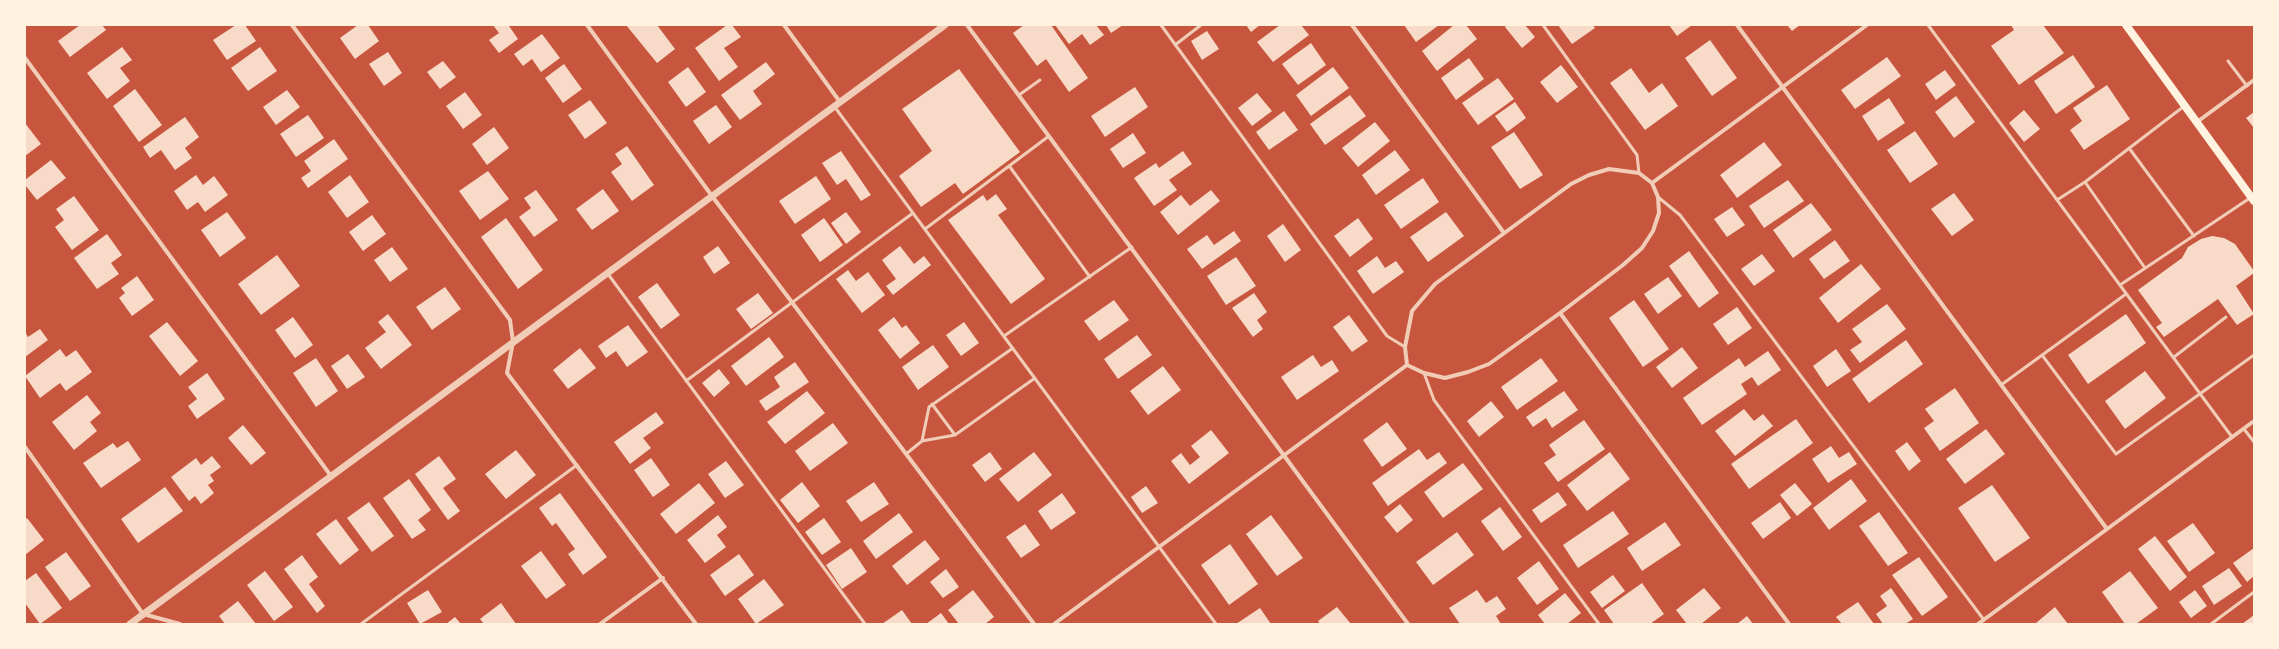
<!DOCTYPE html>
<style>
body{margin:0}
#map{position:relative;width:2279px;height:649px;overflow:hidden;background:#c8553d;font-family:"Work Sans",sans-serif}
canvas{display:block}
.frame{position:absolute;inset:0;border:26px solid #fff3e0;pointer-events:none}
</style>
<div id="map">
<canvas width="2279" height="649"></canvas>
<div class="frame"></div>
</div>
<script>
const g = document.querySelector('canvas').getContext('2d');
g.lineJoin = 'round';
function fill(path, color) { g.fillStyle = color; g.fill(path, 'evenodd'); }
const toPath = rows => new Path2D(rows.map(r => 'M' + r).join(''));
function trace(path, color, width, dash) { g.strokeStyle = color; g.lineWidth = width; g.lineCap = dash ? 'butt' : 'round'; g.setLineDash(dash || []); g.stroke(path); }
const building = toPath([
 [80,25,102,25,106,30,70,57,58,41],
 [236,25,245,25,256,41,227,60,213,40],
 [358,25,368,25,379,41,355,59,340,38],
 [493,25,511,25,509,26,518,39,499,53,489,40,499,33],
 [626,25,657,25,675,49,657,63],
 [727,25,732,25,741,37,724,48,738,67,719,81,695,48],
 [1024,25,1051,25,1088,78,1069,92,1046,59,1037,66,1013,33],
 [1055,25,1096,25,1104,35,1090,45,1082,34,1069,44],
 [1106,25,1123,25,1111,33],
 [1246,25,1260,25,1251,32],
 [1280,25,1301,25,1309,35,1273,62,1257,42],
 [1404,25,1439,25,1416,42],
 [1454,25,1466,25,1477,39,1437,71,1422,51],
 [1507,25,1525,25,1535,37,1522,48,1505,27],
 [1558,25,1593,25,1595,28,1572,44],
 [1669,25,1692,25,1677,36],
 [1787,25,1800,25,1792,31],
 [2011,25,2043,25,2064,53,2019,85,1991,46,2014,30],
 [1207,31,1219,49,1202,60,1191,41],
 [542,34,560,58,541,72,532,59,523,66,514,54],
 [1710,40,1737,78,1712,96,1685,58],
 [1311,43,1326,65,1298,85,1282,64],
 [122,47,132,60,120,68,130,81,107,99,87,73],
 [260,47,277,71,248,91,231,68],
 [388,52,402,73,384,86,369,64],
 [2073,55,2095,87,2056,114,2034,81],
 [1887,57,1901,76,1855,109,1841,90],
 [1469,58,1484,79,1456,100,1441,78],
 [443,61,456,77,440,89,427,72],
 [766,62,775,74,753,91,762,104,740,120,721,95],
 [564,64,582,89,563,103,545,78],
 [1561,65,1578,87,1557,103,1540,82],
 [688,67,706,92,686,107,668,82],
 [1333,67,1349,88,1311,116,1296,95],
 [1631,68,1649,93,1662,83,1678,106,1645,130,1610,83],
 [959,69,1020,152,963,194,955,183,921,207,899,176,932,151,902,109],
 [1945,70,1956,85,1936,100,1925,84],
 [1498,78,1514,99,1478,125,1462,103],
 [2107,85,2130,119,2084,150,2070,130,2082,121,2073,108],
 [1135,87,1148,107,1105,137,1091,116],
 [135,89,162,125,139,142,113,106],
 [287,90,300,107,276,125,263,107],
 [465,92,482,115,463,129,446,106],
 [1257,93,1272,111,1252,126,1238,108],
 [1350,95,1366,116,1325,145,1310,124],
 [1956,96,1975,122,1954,138,1935,112],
 [1889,98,1905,123,1878,141,1862,116],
 [590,100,607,123,585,139,568,115],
 [1515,102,1526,118,1507,132,1495,116],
 [716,105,732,127,709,144,693,121],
 [2024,110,2040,129,2024,142,2009,123],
 [1284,111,1298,130,1269,150,1256,132],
 [2254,112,2254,128,2246,118],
 [308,115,324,138,296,157,280,134],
 [185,117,199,137,185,148,192,158,175,170,161,150,150,158,143,147],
 [1375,122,1390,141,1358,167,1342,148],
 [25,123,41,144,25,156],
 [494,127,509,148,487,165,472,144],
 [1915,131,1938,164,1910,183,1887,150],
 [1514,132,1543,175,1520,189,1491,147],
 [1133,133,1146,153,1123,168,1110,149],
 [334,139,348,159,308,188,301,178,311,171,304,161],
 [1764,142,1782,165,1737,198,1720,175],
 [627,146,654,185,632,201,611,172,622,164,615,154],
 [1395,150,1410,170,1376,195,1362,175],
 [841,151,871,195,861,201,846,179,837,185,822,163],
 [1183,151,1192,164,1169,180,1177,190,1154,206,1134,178,1156,163,1159,168],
 [51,160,66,178,37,200,25,185,25,180],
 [488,171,509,199,480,220,459,191],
 [196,175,203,185,214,176,228,195,205,212,198,202,187,210,174,191],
 [350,175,369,202,347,218,328,192],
 [816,176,831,199,795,224,779,201],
 [1423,178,1439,202,1401,229,1384,205],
 [1788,180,1804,201,1764,228,1749,206],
 [603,189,619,211,592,230,576,209],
 [536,190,558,220,534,237,519,217,531,208,524,198],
 [1211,190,1220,201,1178,235,1160,212,1181,195,1190,206],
 [1954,193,1974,220,1952,236,1931,209],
 [996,194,1007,209,998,215,1045,279,1011,304,948,220,983,195,987,201],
 [74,196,99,230,72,250,55,227,64,220,56,209],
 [1811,203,1832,230,1793,258,1773,230],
 [1732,207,1745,225,1727,237,1714,219],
 [227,212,246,238,220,257,201,230],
 [846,212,861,232,846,244,831,223],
 [1446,212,1464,236,1428,262,1410,237],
 [372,215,386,234,363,251,349,232],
 [506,218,543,270,518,289,481,237],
 [824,218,843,245,820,262,801,235],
 [1358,218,1373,239,1350,257,1334,236],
 [1283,224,1301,250,1285,262,1267,236],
 [1234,231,1241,241,1202,269,1187,249,1207,235,1214,245],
 [107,234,122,255,111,263,119,274,97,289,74,258],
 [2212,236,2224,238,2235,244,2254,271,2254,273,2236,286,2254,314,2237,325,2218,299,2164,337,2156,327,2162,323,2138,290,2182,258,2188,247,2201,239],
 [1835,240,1850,261,1824,279,1809,259],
 [718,246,730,263,714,274,703,257],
 [900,246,914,264,924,256,931,265,893,295,886,286,896,279,882,260],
 [392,247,408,269,390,282,374,260],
 [1689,251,1719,293,1699,308,1669,266],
 [1762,254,1775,271,1754,286,1741,269],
 [277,255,300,286,261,315,238,284],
 [1377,256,1385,268,1396,261,1404,272,1373,294,1357,271],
 [1236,257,1256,286,1226,305,1207,276],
 [1861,264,1881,289,1838,323,1819,298],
 [848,270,856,281,868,272,885,295,862,313,836,279],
 [137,276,154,300,132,316,119,298,125,293,121,288],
 [1668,277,1682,296,1658,314,1644,294],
 [657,283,680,315,661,329,638,297],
 [445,287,461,309,432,330,416,307],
 [758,293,773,313,751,329,736,309],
 [1254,293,1267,312,1257,320,1263,329,1253,337,1232,308],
 [1114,300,1129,320,1099,341,1084,321],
 [1634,300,1669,349,1643,367,1609,318],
 [1887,304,1906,329,1860,363,1850,350,1862,342,1852,329],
 [1737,307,1752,328,1728,345,1713,324],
 [388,314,412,345,381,369,365,348,386,332,378,322],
 [2126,314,2146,343,2088,384,2068,355],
 [1349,315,1368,341,1352,352,1333,327],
 [293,317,313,345,295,358,275,330],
 [894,317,902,328,906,325,920,343,900,359,878,330],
 [167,322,198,361,180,376,149,336],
 [964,322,979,343,961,356,946,335],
 [628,325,648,352,627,367,616,351,606,358,598,346],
 [40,329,48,340,25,357,25,332,28,337],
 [1137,335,1152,355,1118,379,1104,359],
 [769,337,784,357,746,386,731,366],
 [1906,340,1923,364,1869,403,1852,379],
 [933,345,949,367,918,390,902,367],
 [1682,347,1698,368,1672,388,1656,367],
 [580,348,596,368,568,389,553,370],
 [60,349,66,357,76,350,92,372,66,391,60,383,40,398,25,376],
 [1836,349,1851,371,1827,387,1813,366],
 [1768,351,1781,370,1758,386,1752,377,1741,384,1747,394,1702,425,1683,398,1739,358,1745,367],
 [348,354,365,377,347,389,331,366],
 [1313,355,1321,367,1332,360,1339,371,1297,400,1281,377],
 [316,358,338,391,316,407,293,373],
 [1541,358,1558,381,1517,410,1501,387],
 [795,362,809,382,766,411,759,401,780,387,774,377],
 [1163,366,1181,390,1148,415,1130,391],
 [719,369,730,383,714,397,702,383],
 [2145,371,2166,398,2125,429,2105,401],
 [207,373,225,399,197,419,188,406,197,399,188,387],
 [1955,388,1979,423,1940,451,1924,428,1934,421,1925,409],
 [807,391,825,413,785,444,767,422],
 [1564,391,1578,410,1552,428,1546,418,1533,427,1526,417],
 [87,395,101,413,90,422,97,431,74,450,52,422],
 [1491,401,1504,417,1479,437,1467,421],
 [1744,409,1754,421,1763,414,1773,426,1735,456,1715,431],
 [656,412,664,423,643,438,651,448,630,464,614,442],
 [1796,419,1813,443,1749,489,1731,464],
 [1584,420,1605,449,1558,482,1544,463,1556,455,1549,445],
 [1387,422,1407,449,1382,467,1363,440],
 [833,423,848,443,810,471,795,451],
 [243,425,266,453,251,465,228,438],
 [1986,429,2005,454,1965,484,1946,459],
 [1211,430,1229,453,1189,484,1171,461,1181,453,1190,465,1200,457,1191,446],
 [128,441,141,460,101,488,83,463,113,443,117,448],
 [1907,442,1921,461,1909,471,1895,451],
 [1831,446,1839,458,1849,452,1857,464,1828,483,1812,459],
 [1419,449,1427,460,1439,452,1447,463,1388,506,1372,483],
 [516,450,536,475,506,499,485,474],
 [990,452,1002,469,985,482,972,465],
 [1034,452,1052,475,1018,502,999,479],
 [1610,452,1630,479,1587,511,1567,485],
 [212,456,221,467,210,475,214,481,208,485,214,493,201,504,195,496,189,501,171,477,196,458,201,465],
 [439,456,456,479,443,488,460,511,448,520,415,474],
 [651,458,670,485,653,497,634,470],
 [726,461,744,485,725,498,708,474],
 [1463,463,1483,489,1443,518,1424,492],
 [409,479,431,510,418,520,426,530,412,539,383,498],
 [1851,479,1867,501,1829,530,1813,508],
 [802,482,820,506,798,523,780,500],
 [874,482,889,504,861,522,846,501],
 [699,483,715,503,676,534,660,514],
 [1795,483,1812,504,1797,516,1780,495],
 [1992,485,2030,538,1995,562,1958,508],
 [1146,486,1158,503,1142,513,1131,497],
 [165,487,183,511,138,543,121,519],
 [1558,492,1567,505,1541,523,1532,510],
 [560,493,607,557,583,575,568,554,575,549,556,523,552,526,539,508],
 [1062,493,1076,513,1051,530,1038,511],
 [369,502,394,536,372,552,347,518],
 [1780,502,1791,518,1763,539,1751,523],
 [1400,504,1413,520,1397,533,1384,517],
 [1500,507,1522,537,1503,551,1481,521],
 [1613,511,1629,534,1578,568,1563,545],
 [1879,512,1908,553,1888,566,1859,526],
 [899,513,913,532,876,559,863,541],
 [718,515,727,527,717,535,726,547,705,563,687,540],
 [1271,515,1303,558,1277,576,1246,534],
 [27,518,44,540,25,555,25,520],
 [824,518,841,542,822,555,805,532],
 [336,519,359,550,340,565,316,534],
 [1665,522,1681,545,1642,571,1627,548],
 [2193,523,2215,553,2189,572,2167,541],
 [1025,524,1040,545,1021,558,1006,537],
 [1457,532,1474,555,1433,585,1416,562],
 [2155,536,2187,577,2170,591,2138,549],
 [925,540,940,559,907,585,892,566],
 [1230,544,1258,584,1229,605,1201,565],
 [851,548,867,572,842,589,826,565],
 [2254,548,2254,576,2247,582,2233,563],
 [541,551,566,585,546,599,521,566],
 [66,552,91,586,70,601,45,567],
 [739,554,754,575,725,596,710,575],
 [302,555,318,577,309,584,325,606,317,613,284,569],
 [1919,557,1948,597,1922,616,1892,575],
 [1539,561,1559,589,1537,605,1517,578],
 [2229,568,2242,586,2214,605,2202,586],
 [946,569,959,587,943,598,930,582],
 [265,571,293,607,274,621,247,585],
 [2130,571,2158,608,2136,624,2125,624,2102,592],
 [36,573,62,608,40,624,25,603,25,581],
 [1613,575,1625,591,1602,608,1590,592],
 [764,579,784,605,756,624,738,599],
 [1642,583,1664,614,1650,624,1614,624,1604,610],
 [1704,588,1721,608,1701,624,1687,624,1676,610],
 [1891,588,1913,619,1905,624,1883,624,1876,614,1887,606,1880,596],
 [428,590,442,612,420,624,407,603],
 [973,590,994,617,985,624,959,624,948,610],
 [1477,590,1486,603,1497,596,1506,609,1496,616,1501,624,1460,624,1449,608],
 [2195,590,2207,606,2191,618,2179,602],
 [1565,593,1581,613,1567,624,1545,624,1538,615],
 [238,601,256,624,225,624,219,616],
 [1858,602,1874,624,1842,624,1836,617],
 [501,603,516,624,484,624,480,619],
 [1337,607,1351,624,1320,624,1318,621],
 [2055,607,2068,624,2036,624,2036,623],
 [1260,608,1271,624,1236,624],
 [902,610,912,624,882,624],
 [941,613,949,624,926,624],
 [2254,615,2254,624,2242,624],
 [1747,616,1753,624,1737,624],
 [455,617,461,624,446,624]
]);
const service = toPath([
 [1161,25,1387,336,1405,347],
 [1543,25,1637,155,1639,173],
 [1928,25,2232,437],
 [1175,45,1201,25],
 [2228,61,2247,86],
 [1019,95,1040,80],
 [834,106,1216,624],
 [2129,148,2194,236],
 [1010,167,1090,277],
 [2085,182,2183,107],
 [1658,197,1680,215,1984,620],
 [2057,200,2085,182,2145,268],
 [925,229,1049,136],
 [608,274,865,624],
 [2120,285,2250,198],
 [1004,336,1132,247],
 [2042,355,2116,454,2254,355],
 [2174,357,2226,317],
 [1424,373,1434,400,1599,624],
 [686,381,913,213],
 [2001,385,2126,294],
 [932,404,955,435],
 [2244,429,2254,442],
 [922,441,929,407,1013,348],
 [906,454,922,441,955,435,1035,378],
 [361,624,577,465],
 [2211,624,2254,592]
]);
const minor = toPath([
 [292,25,510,320,513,342,507,373,696,624],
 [587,25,712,196,1034,624],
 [784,25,840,102],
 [967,25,1408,624],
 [1352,25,1504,233],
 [1737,25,2107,529],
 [25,58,331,476],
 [2197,122,2254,80],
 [1609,169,1639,173,1652,183,1658,197,1659,213,1653,231,1642,248,1623,265,1560,313,1489,364,1468,372,1445,378,1424,373,1407,365,1405,347,1412,311,1435,284,1571,184,1589,175,1609,169],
 [1652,183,1867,25],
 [1560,313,1789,624],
 [25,447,143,614,180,624],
 [600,624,663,578],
 [1054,624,1407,365],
 [1978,624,2254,421]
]);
const tertiary = toPath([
 [130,624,945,25]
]);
const secondary = toPath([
 [2126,25,2254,201]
]);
fill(building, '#f7dbc8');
trace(service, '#f1ccb7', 3);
trace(minor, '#f1ccb7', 4);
trace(tertiary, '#f1ccb7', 7);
trace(secondary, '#fff3e0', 8);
</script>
